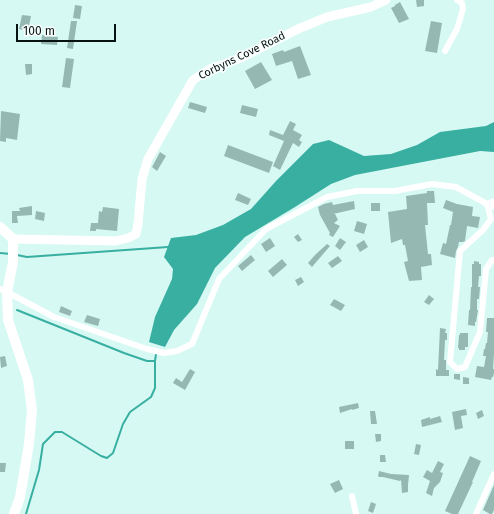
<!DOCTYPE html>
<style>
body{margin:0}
#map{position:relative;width:494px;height:514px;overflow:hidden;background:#d6f9f3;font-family:"Fira Sans",sans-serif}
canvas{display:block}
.scale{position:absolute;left:16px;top:24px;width:100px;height:18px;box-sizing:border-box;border:2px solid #071311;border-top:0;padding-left:5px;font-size:12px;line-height:14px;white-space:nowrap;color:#071311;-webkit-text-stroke:3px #f8fffe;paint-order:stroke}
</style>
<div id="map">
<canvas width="494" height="514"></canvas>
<div class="scale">100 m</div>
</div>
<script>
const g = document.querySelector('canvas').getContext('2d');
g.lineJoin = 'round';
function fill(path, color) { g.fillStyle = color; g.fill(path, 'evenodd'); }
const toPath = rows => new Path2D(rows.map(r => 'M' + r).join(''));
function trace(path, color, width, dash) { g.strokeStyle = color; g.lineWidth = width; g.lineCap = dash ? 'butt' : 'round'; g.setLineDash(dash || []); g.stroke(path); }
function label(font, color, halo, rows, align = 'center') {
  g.font = font + ' "Fira Sans",sans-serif'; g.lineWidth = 3.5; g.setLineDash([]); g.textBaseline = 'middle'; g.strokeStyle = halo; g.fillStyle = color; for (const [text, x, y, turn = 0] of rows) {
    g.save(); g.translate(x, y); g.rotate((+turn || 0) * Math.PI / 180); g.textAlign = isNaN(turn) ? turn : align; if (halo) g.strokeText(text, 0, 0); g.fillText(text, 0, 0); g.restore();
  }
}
const water = toPath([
 [494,122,494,152,480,151,355,175,331,184,295,207,245,237,215,268,197,304,174,330,165,347,149,342,155,317,172,279,173,269,164,257,171,238,196,235,223,225,251,209,276,181,313,144,329,140,364,156,391,154,417,145,440,132,486,126]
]);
const stream = toPath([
 [0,253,11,254],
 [17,255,27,257,168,247],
 [17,310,124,353,147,361,155,361,156,354],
 [26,514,39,470,43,444,55,432,62,432,101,456,107,458,113,453,123,424,130,412,151,397,155,388,155,361]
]);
const building = toPath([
 [416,0,424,0,424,6,417,7],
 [400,2,409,19,399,23,391,8,395,6,395,5],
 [75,5,82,6,80,19,73,18],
 [22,15,31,16,28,31,19,29],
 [71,21,77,21,73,49,67,48],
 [431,21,442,23,437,53,425,51],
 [42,35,58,37,57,45,41,44],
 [300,46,311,75,298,79,292,61,276,66,272,54,283,50,284,52],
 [66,58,74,59,70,88,62,87],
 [261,62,272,80,255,89,245,71],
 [25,64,32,64,32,74,26,75],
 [190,102,207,107,205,113,188,108],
 [242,105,258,109,256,117,240,113],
 [1,111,20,114,17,140,6,138,6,142,0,141],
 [290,121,296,124,293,130,302,135,299,140,302,142,299,147,293,143,280,170,273,166,284,141,269,135,270,130,283,135],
 [228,145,273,162,269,173,224,156],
 [160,152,166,156,157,171,152,167],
 [427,191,434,191,435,203,427,203,428,225,425,225,428,254,431,254,432,265,421,267,422,280,409,281,404,262,408,261,405,245,403,245,402,239,391,243,388,212,407,209,406,196,427,193],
 [238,193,251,199,248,205,235,200],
 [446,200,457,204,473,207,472,216,480,217,478,228,467,226,465,241,463,242,459,242,458,247,456,251,455,258,440,254,443,243,446,244,450,225,451,225,453,212,443,208],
 [354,201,355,209,333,214,335,214,338,220,334,223,340,226,333,237,329,235,330,233,320,215,318,207,324,204,332,202,333,205],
 [371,203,380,203,380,211,371,211],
 [32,206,32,215,17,216,18,223,12,223,12,211,20,211,19,208],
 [103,207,119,209,117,231,96,229,96,231,90,231,91,223,98,223,99,211,102,212],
 [36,211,45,213,44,221,35,219],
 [357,221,367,224,364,234,354,231],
 [298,234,302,240,298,242,294,237],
 [270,238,275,246,266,252,261,244],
 [340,238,346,242,340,250,335,246],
 [364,240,368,247,360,252,356,245],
 [327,244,330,246,312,267,308,263,315,255],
 [251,255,255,260,242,271,238,266],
 [338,256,342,261,332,268,328,263],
 [282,259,287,265,273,277,268,271],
 [474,261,479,262,479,264,481,264,481,276,479,276,478,287,480,287,479,299,477,299,477,310,478,310,476,322,475,322,475,326,468,325,469,310,470,310,471,287,472,287,472,264,474,264],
 [301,277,304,282,298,286,295,280],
 [429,295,434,299,429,305,424,302],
 [334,299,345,305,341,311,330,305],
 [61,306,72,311,70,316,59,312],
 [87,315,100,319,98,326,84,322],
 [487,318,494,318,494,353,493,369,494,369,494,373,493,377,492,377,491,380,475,377,477,366,484,367,486,356,483,356,484,349,485,349,486,343,487,343,488,332,486,332],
 [440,328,446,329,445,333,447,333,447,340,445,340,444,360,446,360,446,370,449,370,449,376,436,376,436,369,438,370],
 [460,333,468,333,468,347,465,347,465,350,459,350,459,348,458,348,459,335,460,335],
 [5,356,7,366,1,368,0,357],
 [190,369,195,372,185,390,173,383,176,378,182,382],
 [454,374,460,374,460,380,454,379],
 [463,377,469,378,469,384,463,384],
 [358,403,359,408,352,410,352,409,340,413,339,407],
 [466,409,467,415,461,416,463,428,455,430,452,412],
 [482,410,484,416,478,419,476,413],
 [370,411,375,411,377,424,371,424],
 [440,416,442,422,422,427,421,420,430,417,430,419],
 [375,434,381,434,381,441,376,442],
 [345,441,354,441,354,449,345,449],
 [416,444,421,445,419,455,414,454],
 [380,455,385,455,386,462,380,462],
 [470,456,481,461,472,482,473,482,458,514,452,514,445,511],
 [438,461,444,464,440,472,443,473,440,482,434,488,432,496,426,493,430,481,423,477,427,470,432,473],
 [0,463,6,463,5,472,0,472],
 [379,471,391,474,409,475,408,485,408,492,402,493,401,480,400,481,383,477,379,477,378,476],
 [339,480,343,489,335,493,330,484],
 [494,485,494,510,492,514,490,514,483,510],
 [371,502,376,504,373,513,368,511]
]);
const street = toPath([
 [445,51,457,29,463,9,462,3,457,0],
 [494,207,487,204,491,219,483,230,460,251,450,362,457,369,465,367,480,332,486,269,492,260,494,260],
 [0,289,7,292,54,317,147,349,164,353,177,351,192,344,219,279,266,229,327,197,357,191,395,191,432,184,456,187,487,204,494,201],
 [352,496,356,514],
 [476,514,494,474]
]);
const secondary = toPath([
 [13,239,116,241,128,238,136,234,138,224,142,179,148,159,193,80,210,69,241,58,298,29,327,17,371,7,386,0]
]);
const primary = toPath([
 [0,227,13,239,13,262,7,292,8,320,28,380,32,410,29,444,20,497,14,514]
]);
const streetNames = [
 ["Corbyns Cove Road",242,56,-26]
];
fill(water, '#38afa1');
trace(stream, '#38afa1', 2);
fill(building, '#96b8b2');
trace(street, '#fff', 6);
trace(secondary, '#fff', 9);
trace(primary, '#fff', 10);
label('11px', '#071311', '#f8fffe', streetNames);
</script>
